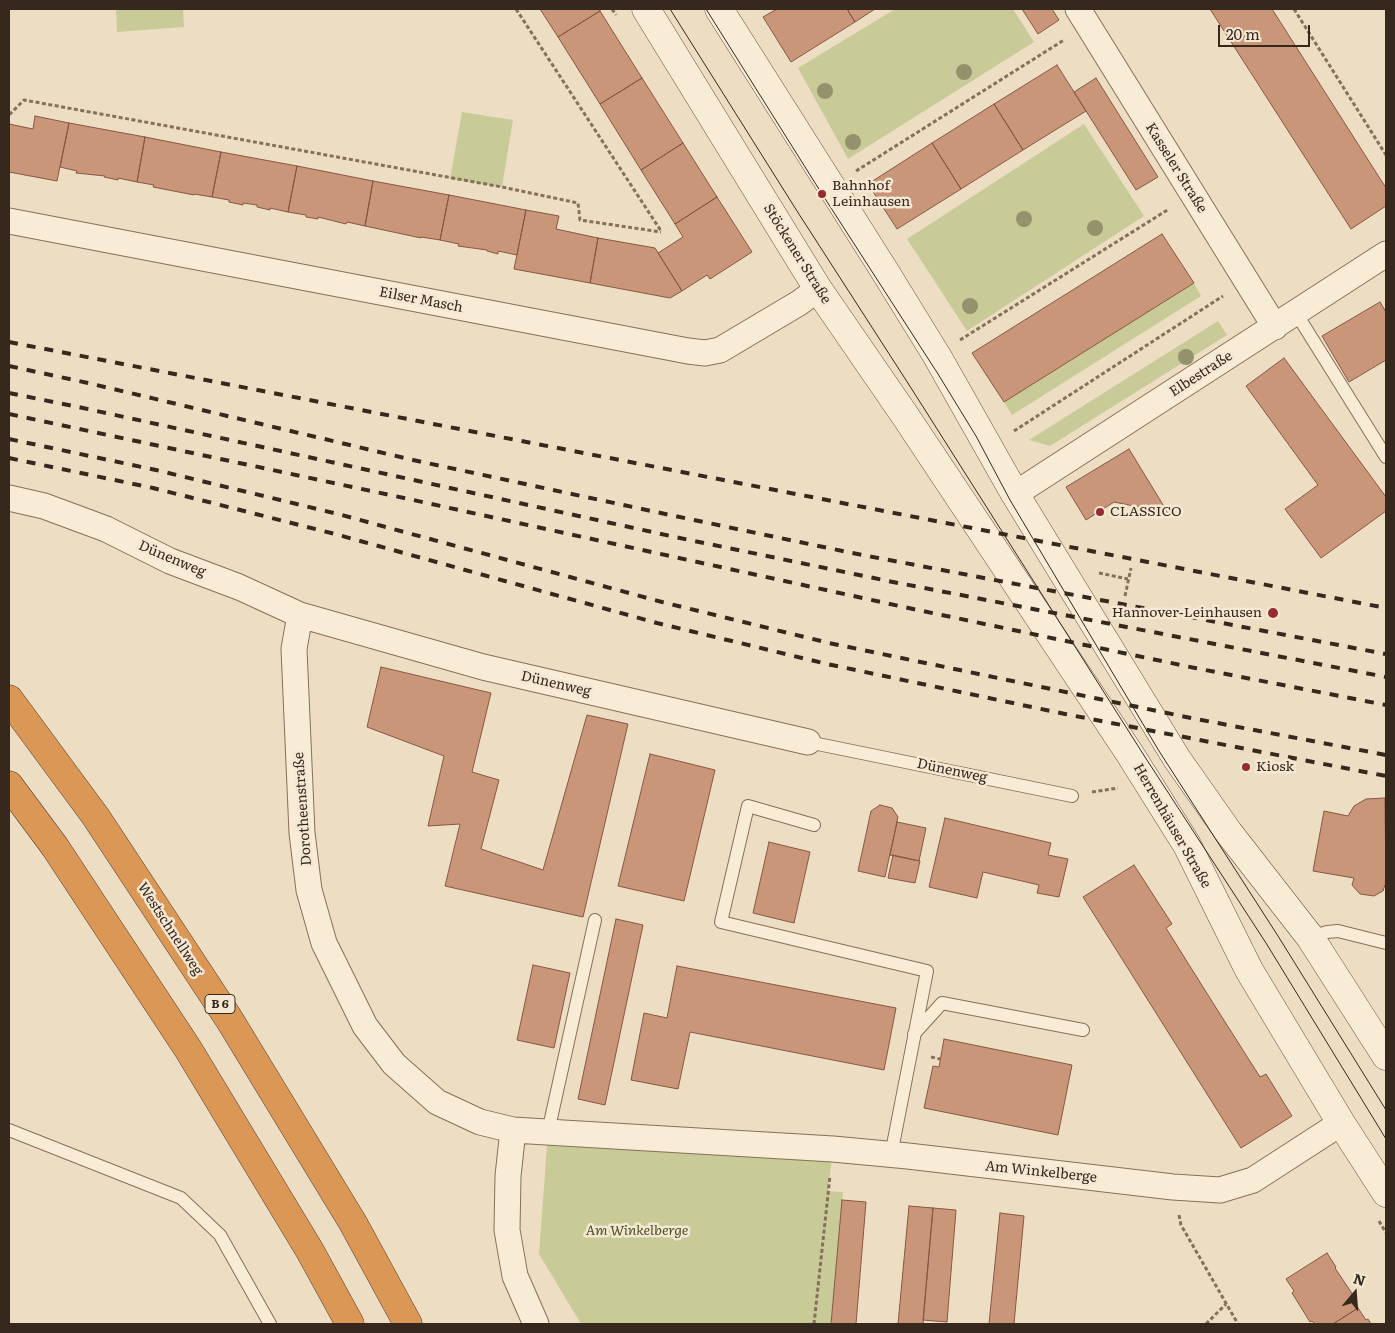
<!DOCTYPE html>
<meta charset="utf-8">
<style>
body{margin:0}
#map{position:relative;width:1395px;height:1333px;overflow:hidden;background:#eddec3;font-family:Literata,serif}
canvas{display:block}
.frame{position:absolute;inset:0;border:10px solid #37281e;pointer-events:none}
.north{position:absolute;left:1330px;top:1268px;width:50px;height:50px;-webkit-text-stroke:4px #f5e8d3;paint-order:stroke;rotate:18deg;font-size:14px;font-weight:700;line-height:20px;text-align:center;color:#37281e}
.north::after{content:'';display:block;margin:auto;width:18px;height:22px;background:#37281e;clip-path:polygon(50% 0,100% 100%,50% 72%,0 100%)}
.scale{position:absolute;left:1218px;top:25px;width:92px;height:22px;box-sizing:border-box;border:2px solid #37281e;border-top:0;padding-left:6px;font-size:15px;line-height:18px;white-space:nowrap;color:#37281e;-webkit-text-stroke:4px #f5e8d3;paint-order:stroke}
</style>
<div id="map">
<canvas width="1395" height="1333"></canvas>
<div class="frame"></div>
<div class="north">N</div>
<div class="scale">20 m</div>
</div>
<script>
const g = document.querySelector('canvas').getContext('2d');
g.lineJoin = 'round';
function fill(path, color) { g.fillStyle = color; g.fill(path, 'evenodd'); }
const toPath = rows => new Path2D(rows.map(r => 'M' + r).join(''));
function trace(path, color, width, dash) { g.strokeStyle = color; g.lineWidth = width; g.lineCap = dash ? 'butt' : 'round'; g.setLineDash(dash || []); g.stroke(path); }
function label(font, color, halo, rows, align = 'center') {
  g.font = font + ' Literata,serif'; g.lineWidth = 5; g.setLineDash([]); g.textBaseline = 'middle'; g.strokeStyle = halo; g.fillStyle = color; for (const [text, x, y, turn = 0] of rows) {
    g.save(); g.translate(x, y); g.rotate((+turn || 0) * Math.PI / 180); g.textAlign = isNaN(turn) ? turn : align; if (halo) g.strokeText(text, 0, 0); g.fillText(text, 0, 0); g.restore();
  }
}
const green = toPath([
 [116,9,183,9,184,27,117,32],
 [895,9,1013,9,1034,42,848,159,798,68],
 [462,112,513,120,502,187,450,179],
 [1084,124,1144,216,967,331,907,239],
 [1194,283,1201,296,1012,415,1004,402],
 [1218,321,1227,335,1050,446,1029,440],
 [548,1132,833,1149,828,1191,843,1192,831,1324,581,1324,539,1254]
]);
const building = toPath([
 [540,9,599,9,600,11,558,37,540,9],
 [777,9,847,9,855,22,791,62,763,17,777,9],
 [847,9,875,9,855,22,847,9],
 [1022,9,1052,9,1059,20,1038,34,1022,9],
 [1210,9,1272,9,1386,188,1386,206,1351,229,1210,9],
 [600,11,642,78,600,104,558,37,600,11],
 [1057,65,1086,111,1023,150,994,104,1057,65],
 [642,78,683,143,641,170,600,104,642,78],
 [1096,78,1158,177,1136,190,1074,92,1096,78],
 [994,104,1023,150,961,189,932,143,994,104],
 [35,116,69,123,57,181,9,172,9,124,33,129,35,116],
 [69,123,145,137,137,182,118,178,118,180,104,177,105,176,76,173,77,171,60,167,69,123],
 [145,137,221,152,212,197,194,194,194,195,153,187,154,185,137,182,145,137],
 [683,143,717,197,675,224,641,170,683,143],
 [932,143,961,189,897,229,868,184,932,143],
 [221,152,297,166,288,212,270,208,270,210,257,207,257,205,243,203,243,205,229,202,229,200,212,197,221,152],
 [297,166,373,181,365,226,347,222,346,224,318,217,318,219,306,217,306,215,288,212,297,166],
 [373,181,449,195,440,240,421,237,421,238,365,226,373,181],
 [449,195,526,210,517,255,498,251,498,254,487,251,487,250,458,246,459,244,440,240,449,195],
 [717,197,752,252,710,279,707,275,682,291,658,253,683,237,675,224,717,197],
 [526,210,559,216,556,229,598,238,590,283,514,269,526,210],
 [1162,234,1194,283,1004,402,972,353,1162,234],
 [598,238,655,248,682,291,670,298,590,283,598,238],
 [1380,302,1386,312,1386,360,1349,382,1322,336,1380,302],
 [1284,358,1386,497,1386,511,1321,558,1285,509,1318,485,1246,386,1284,358],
 [1129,449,1168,513,1114,502,1086,520,1066,487,1129,449],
 [381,667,491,693,472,772,499,780,481,849,543,870,587,715,628,724,583,917,445,886,460,824,428,826,444,756,367,727,381,667],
 [650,754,715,770,684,901,618,886,650,754],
 [1385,798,1386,885,1385,885,1383,891,1374,896,1360,894,1352,885,1354,878,1313,871,1324,811,1348,816,1354,806,1366,799,1385,798],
 [880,805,892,808,898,817,885,877,858,871,871,811,880,805],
 [945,818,1051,843,1048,855,1068,859,1059,897,1037,893,1039,885,983,872,977,898,929,887,945,818],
 [897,822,926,828,919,861,890,855,897,822],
 [769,842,810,852,794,923,753,913,769,842],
 [893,855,920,861,915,883,888,878,893,855],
 [1134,865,1172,924,1166,928,1213,1003,1260,1077,1266,1074,1292,1116,1241,1148,1083,897,1134,865],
 [616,919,643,925,605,1105,578,1099,616,919],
 [533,965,570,973,554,1048,517,1040,533,965],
 [677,966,896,1008,884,1070,690,1032,678,1089,631,1080,644,1013,667,1018,677,966],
 [944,1039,1072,1065,1058,1135,924,1108,933,1066,939,1067,944,1039],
 [842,1200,866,1202,856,1324,831,1324,842,1200],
 [909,1206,933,1208,923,1324,898,1324,909,1206],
 [933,1208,956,1210,947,1322,923,1320,933,1208],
 [1000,1213,1024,1216,1014,1324,989,1324,1000,1213],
 [1327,1253,1336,1267,1335,1268,1353,1295,1351,1296,1358,1308,1333,1324,1315,1324,1312,1321,1310,1322,1292,1293,1294,1291,1286,1279,1327,1253],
 [1358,1308,1366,1320,1368,1319,1371,1324,1333,1324,1358,1308]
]);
const path = toPath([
 [516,9,661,231],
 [612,9,616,15],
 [1294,9,1386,155],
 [9,114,10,114,24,100,502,187,578,203,580,220,661,232],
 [856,171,1064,40],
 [960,340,1169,209],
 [1014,431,1223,296],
 [1099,573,1128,579],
 [1125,596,1131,568],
 [1092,792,1118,788],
 [931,1057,940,1059],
 [1179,1215,1181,1225,1238,1324],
 [1379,1221,1386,1233],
 [814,1324,830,1176],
 [1206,1324,1226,1304]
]);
const lane = toPath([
 [1296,313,1386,457],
 [808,742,1072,796],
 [814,825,748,806,721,922,927,971,891,1155],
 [1310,937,1327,932,1338,931,1386,943],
 [914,1034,942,1003,1083,1030],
 [9,1130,181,1198,220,1235,270,1324],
 [548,1132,595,920]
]);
const street = toPath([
 [1078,9,1275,327],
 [9,221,688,351,705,353,720,350,799,303,818,289],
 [1015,494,1386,254],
 [9,498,44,506,106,529,170,561,239,587,300,615,483,667,808,742],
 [300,615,294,649,302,833,309,890,324,943,365,1026,394,1064,437,1102,480,1122,513,1130,508,1176,507,1230,515,1276,536,1324],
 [513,1130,833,1149,908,1156,1173,1187,1220,1190,1253,1180,1341,1123]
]);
const secondary = toPath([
 [646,9,818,289,906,417,1130,754,1187,845,1249,970,1341,1123,1386,1193],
 [719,9,884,270,937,356,1015,494,1177,759,1229,833,1310,937,1386,1056]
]);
const highway = toPath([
 [9,699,96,817,229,1019,353,1223,408,1324],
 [9,785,55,847,188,1049,310,1251,350,1324]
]);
const tram = toPath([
 [670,9,797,211,913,391,1145,757,1266,943,1386,1139],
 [706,9,822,194,938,374,976,436,1010,500,1159,751,1278,936,1386,1110]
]);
const rail = toPath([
 [9,342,1386,608],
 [9,366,88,383,413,460,670,515,852,553,1386,654],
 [9,393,83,408,675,537,888,581,1386,677],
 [9,414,404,498,913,609,1195,668,1386,705],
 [9,439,156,470,338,514,662,602,829,643,1191,718,1386,755],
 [9,458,153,488,335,534,657,623,827,664,1065,714,1386,776]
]);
const trees = [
 [964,72],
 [825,91],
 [853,142],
 [1024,219],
 [1095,228],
 [970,306],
 [1186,357]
];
const markers = [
 [822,194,5,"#952c34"],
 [1100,512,5,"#952c34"],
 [1273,613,6,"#952c34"],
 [1246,767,5,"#952c34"]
];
const shields = [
 [220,1004,30]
];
const shieldNames = [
 ["B 6",220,1004]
];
const streetNames = [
 ["Kasseler Straße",1176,168,58],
 ["Stöckener Straße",797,254,58],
 ["Eilser Masch",421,300,11],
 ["Elbestraße",1201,374,-33],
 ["Dünenweg",172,559,23],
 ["Dünenweg",556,684,13],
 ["Dünenweg",952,771,12],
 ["Dorotheenstraße",303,809,-94],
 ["Herrenhäuser Straße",1172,826,60],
 ["Westschnellweg",170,929,57],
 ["Am Winkelberge",1041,1172,6]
];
const poiNames = [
 ["Bahnhof",832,186],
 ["Leinhausen",832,202],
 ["CLASSICO",1110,512],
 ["Hannover-Leinhausen",1262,613,"right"],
 ["Kiosk",1256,767]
];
const parkNames = [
 ["Am Winkelberge",637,1231]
];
fill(green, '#c8cb97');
fill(building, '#ca967a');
trace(building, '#865741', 1);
trace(lane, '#876f5a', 14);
trace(street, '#876f5a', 27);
trace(secondary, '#69503e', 29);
trace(highway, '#553e2f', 29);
trace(path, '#876f5a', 3, [4, 2.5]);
trace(lane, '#f8ecd6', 12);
trace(street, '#f8ecd6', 25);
trace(secondary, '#f8ecd6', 28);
trace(highway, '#db9756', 28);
trace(tram, '#37281e', 1);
trace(rail, '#37281e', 4, [9, 9]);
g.fillStyle = '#94926c';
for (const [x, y] of trees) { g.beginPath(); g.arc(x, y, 8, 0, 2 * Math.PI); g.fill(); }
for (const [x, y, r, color] of markers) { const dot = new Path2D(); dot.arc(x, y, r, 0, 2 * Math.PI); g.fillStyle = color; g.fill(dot); trace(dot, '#f5e8d3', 2); }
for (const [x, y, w] of shields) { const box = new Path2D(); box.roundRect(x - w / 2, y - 9.5, w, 19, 4); g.fillStyle = '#f5e8d3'; g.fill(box); trace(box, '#37281e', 1); }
label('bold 12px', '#37281e', null, shieldNames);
label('14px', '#37281e', '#f5e8d3', streetNames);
label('14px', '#37281e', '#f5e8d3', poiNames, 'left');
label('italic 14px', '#4b5325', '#f5e8d3', parkNames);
</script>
